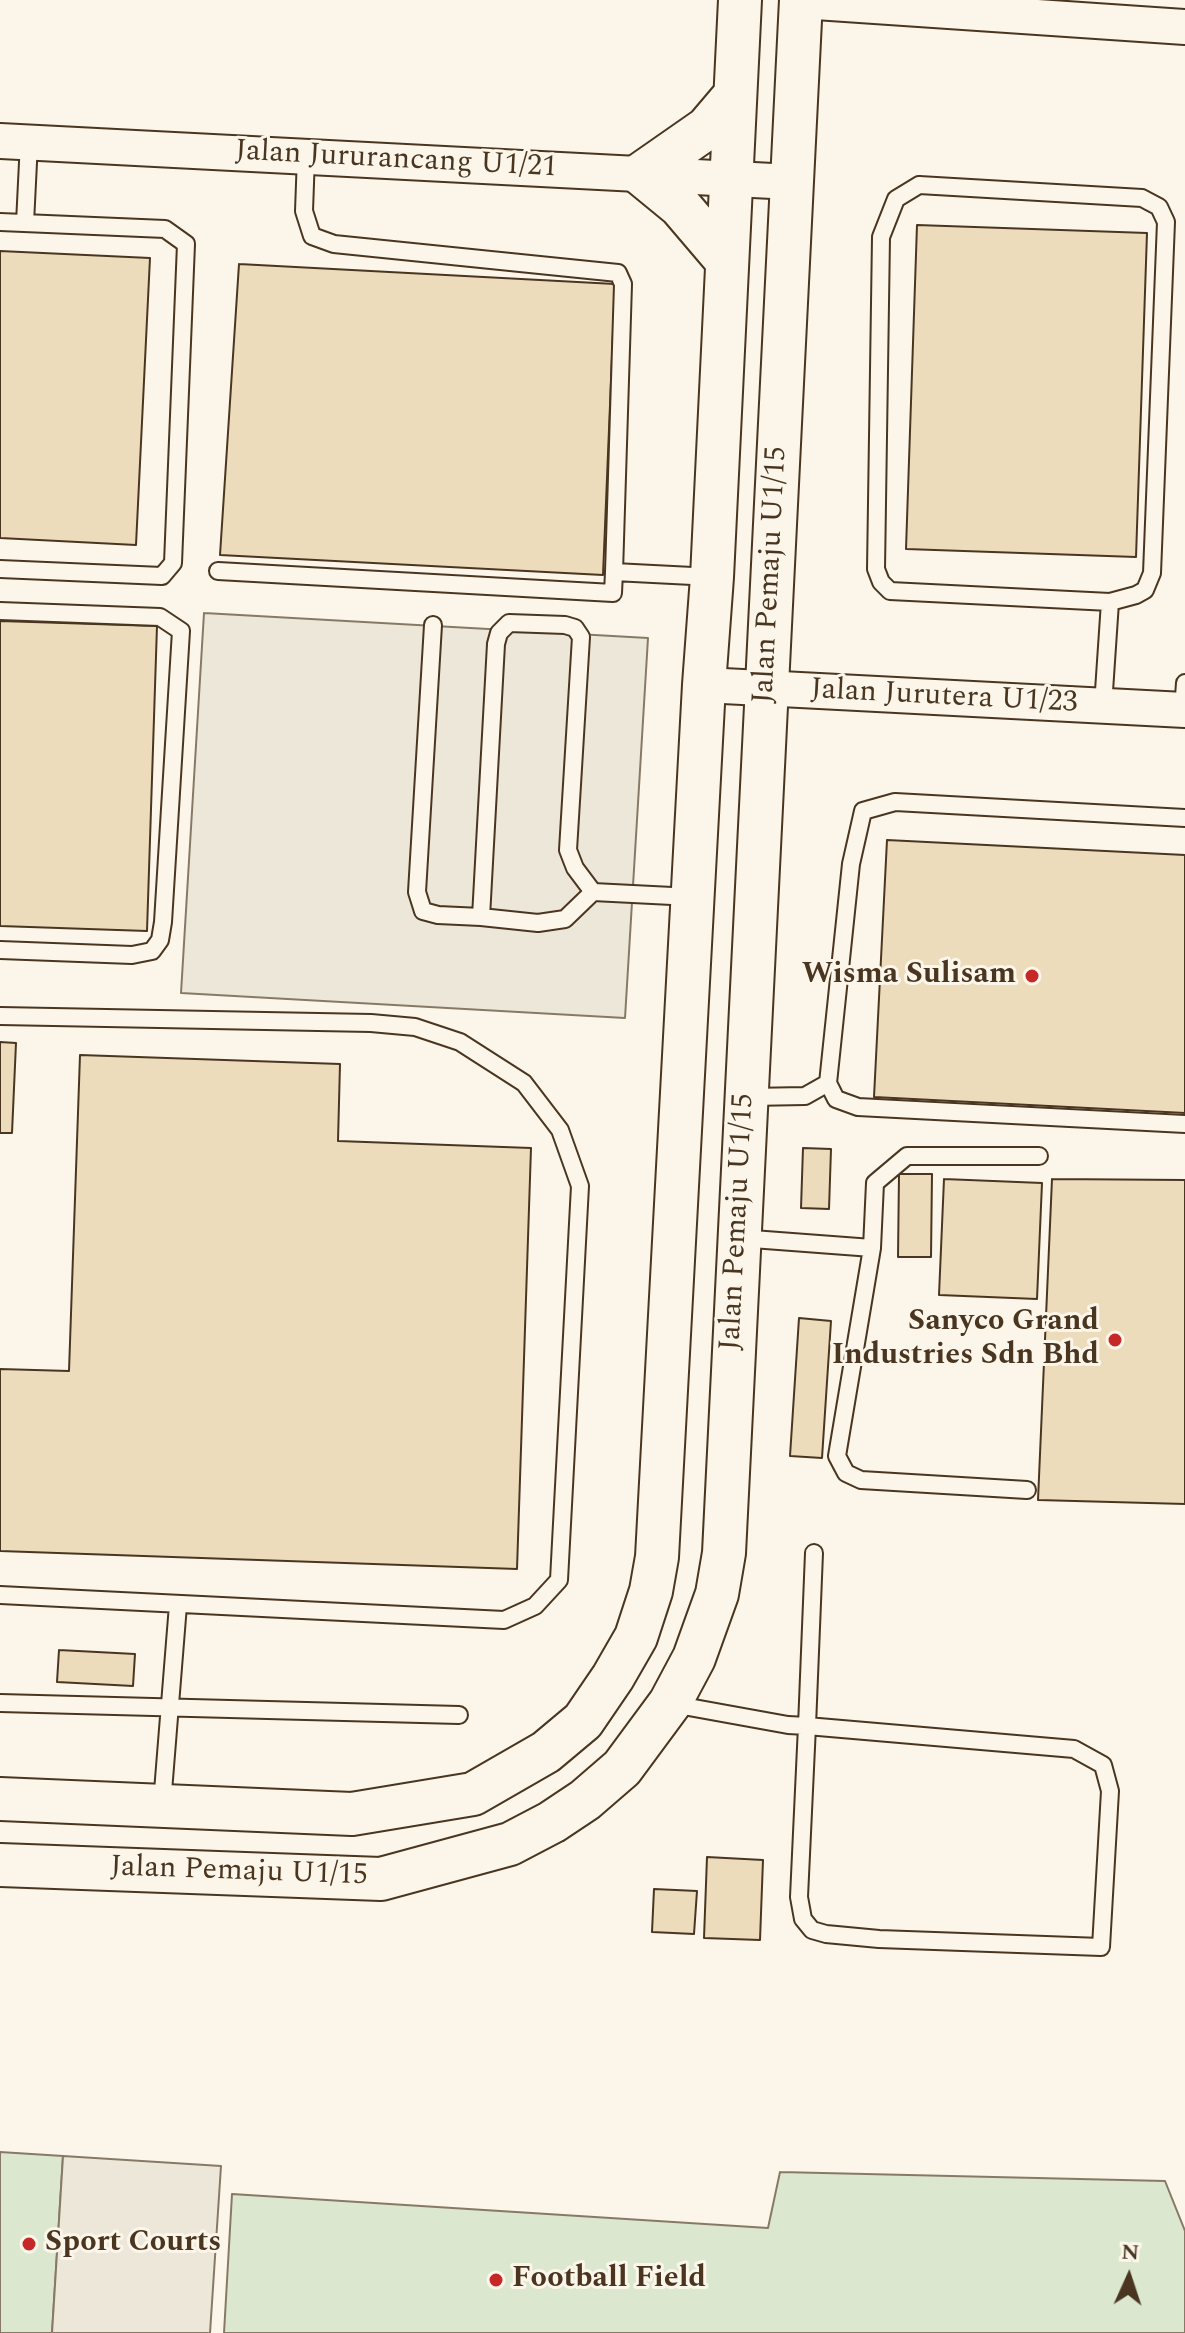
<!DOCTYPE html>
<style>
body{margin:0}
#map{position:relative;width:1185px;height:2333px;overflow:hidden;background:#fbf6e9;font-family:Spectral,serif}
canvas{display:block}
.north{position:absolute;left:1089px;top:2237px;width:80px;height:80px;-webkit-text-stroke:6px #fbf6e9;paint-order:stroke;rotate:3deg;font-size:22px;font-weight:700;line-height:32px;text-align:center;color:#4a3520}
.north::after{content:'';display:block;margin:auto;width:28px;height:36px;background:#4a3520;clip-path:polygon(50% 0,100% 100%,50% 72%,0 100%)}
</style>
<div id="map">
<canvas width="1185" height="2333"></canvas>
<div class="north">N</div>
</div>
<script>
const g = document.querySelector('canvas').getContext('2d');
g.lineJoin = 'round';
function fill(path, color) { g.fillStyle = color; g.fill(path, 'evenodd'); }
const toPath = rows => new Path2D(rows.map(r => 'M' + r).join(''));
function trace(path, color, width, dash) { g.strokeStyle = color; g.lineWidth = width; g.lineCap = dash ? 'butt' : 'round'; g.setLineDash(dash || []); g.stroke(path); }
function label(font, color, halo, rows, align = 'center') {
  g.font = font + ' Spectral,serif'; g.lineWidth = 6; g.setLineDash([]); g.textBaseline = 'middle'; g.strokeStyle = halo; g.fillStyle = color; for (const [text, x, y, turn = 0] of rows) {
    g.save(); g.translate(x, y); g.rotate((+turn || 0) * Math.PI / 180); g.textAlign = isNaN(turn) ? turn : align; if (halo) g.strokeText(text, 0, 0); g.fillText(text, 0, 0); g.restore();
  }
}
const green = toPath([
 [0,2152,63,2156,52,2333,0,2333,0,2152],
 [780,2172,1165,2181,1185,2231,1185,2333,224,2333,232,2194,768,2228,780,2172]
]);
const parking = toPath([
 [204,613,648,638,625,1018,181,993,204,613],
 [63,2156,221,2166,210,2333,52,2333,63,2156]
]);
const building = toPath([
 [917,225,1147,233,1136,557,906,549,917,225],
 [0,251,150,258,136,545,0,538,0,251],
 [239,264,615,284,603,575,220,555,239,264],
 [0,621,157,626,147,931,0,926,0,621],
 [887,840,1185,855,1185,1113,874,1097,887,840],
 [0,1042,16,1043,12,1133,0,1133,0,1042],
 [80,1055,340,1064,338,1141,531,1148,517,1569,0,1551,0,1369,69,1371,80,1055],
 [803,1148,831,1149,829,1209,801,1208,803,1148],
 [899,1174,932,1174,931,1257,898,1257,899,1174],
 [944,1179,1042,1183,1037,1299,939,1295,944,1179],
 [1052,1179,1185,1180,1185,1504,1038,1500,1052,1179],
 [799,1318,831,1321,822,1458,790,1456,799,1318],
 [59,1650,135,1654,133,1686,57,1682,59,1650],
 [707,1857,763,1860,760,1940,704,1938,707,1857],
 [654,1889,697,1891,694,1934,652,1932,654,1889]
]);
const service = toPath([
 [306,156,304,211,312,236,334,244,618,273,623,284,614,572],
 [919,185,1142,198,1159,207,1166,222,1152,573,1145,590,1136,595,1110,602,890,591,881,582,876,569,881,237,896,199,919,185],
 [0,222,165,229,186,244,173,563,162,576,0,569],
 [25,223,29,142],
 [218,571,613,593,614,572,712,577],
 [0,611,160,617,181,631,163,922,160,940,152,951,132,955,0,950],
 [433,625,417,892,423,911,438,915,481,917],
 [1103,706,1110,602],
 [1183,710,1185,683],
 [1185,818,895,802,863,811,851,864,828,1083,836,1099,858,1107,1185,1124],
 [593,892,575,868,568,850,581,637,575,628,565,625,509,623,499,633,496,644,481,917,538,923,565,919,593,892,692,897],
 [0,1016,371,1023,415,1027,460,1042,524,1083,560,1130,580,1186,559,1580,535,1606,504,1620,0,1595],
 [749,1097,805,1096,828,1083],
 [739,1238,872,1248,875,1183,907,1156,1039,1156],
 [872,1248,837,1456,846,1473,861,1480,1027,1490],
 [0,1703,459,1715],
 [672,1704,788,1725,807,1726,1074,1749,1103,1765,1110,1791,1101,1947,879,1939,826,1934,812,1930,803,1919,799,1897,807,1726,814,1553],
 [162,1804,178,1605]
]);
const minor = toPath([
 [801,1,1185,27],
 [0,141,792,182],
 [704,685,1185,710]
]);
const tertiary = toPath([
 [726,260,680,206,641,174,707,128,735,95],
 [0,1799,352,1814,473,1794,546,1752,583,1721,613,1677,636,1637,651,1591,657,1557,704,685,712,577,740,0],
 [0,1865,381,1879,510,1844,552,1822,585,1800,622,1768,670,1703,694,1658,717,1594,724,1553,801,0]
]);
const markers = [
 [1032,976,8,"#c62828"],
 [1115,1340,8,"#c62828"],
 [29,2244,8,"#c62828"],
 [496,2280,8,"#c62828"]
];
const streetNames = [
 ["Jalan Jururancang U1/21",396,161,3],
 ["Jalan Pemaju U1/15",772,575,-87],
 ["Jalan Jurutera U1/23",944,698,3],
 ["Jalan Pemaju U1/15",739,1222,-87],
 ["Jalan Pemaju U1/15",239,1873,2]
];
const poiNames = [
 ["Wisma Sulisam",1016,976],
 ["Sanyco Grand",1099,1323],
 ["Industries Sdn Bhd",1099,1357],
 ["Sport Courts",45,2244,"left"],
 ["Football Field",512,2280,"left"]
];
fill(green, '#dce7d0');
trace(green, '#887966', 2);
fill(parking, '#ede7d9');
trace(parking, '#887966', 2);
fill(building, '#ecdcbc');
trace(building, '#4a3520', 2);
trace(service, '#4a3520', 20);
trace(minor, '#4a3520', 38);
trace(tertiary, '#4a3520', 46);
trace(service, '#fbf6e9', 16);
trace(minor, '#fbf6e9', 34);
trace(tertiary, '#fbf6e9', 42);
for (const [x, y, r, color] of markers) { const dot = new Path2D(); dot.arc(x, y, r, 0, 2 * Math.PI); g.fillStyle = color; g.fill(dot); trace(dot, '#fbf6e9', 3); }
label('30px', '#4a3520', '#fbf6e9', streetNames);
label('bold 30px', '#4a3520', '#fbf6e9', poiNames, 'right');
</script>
